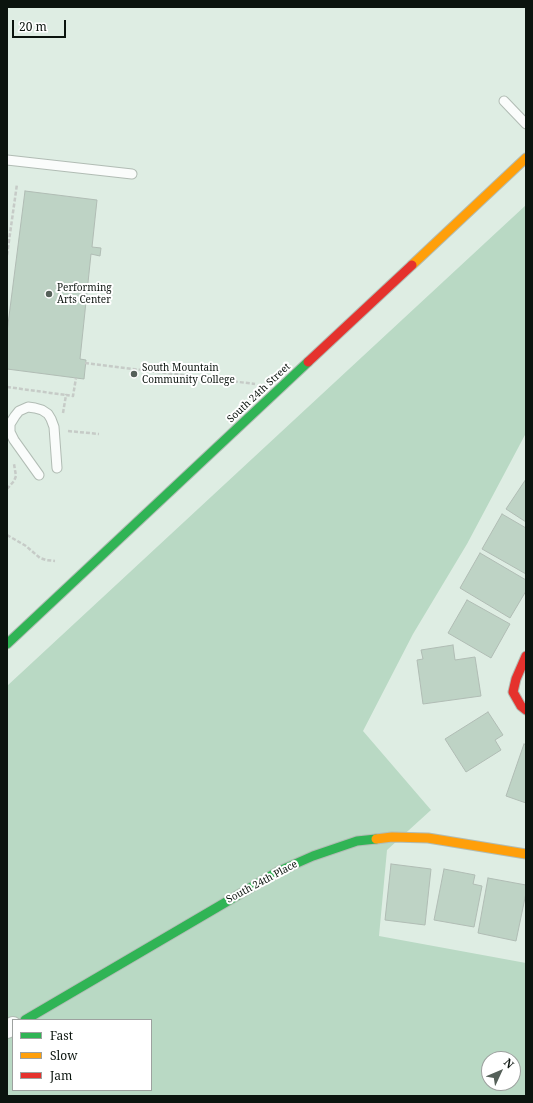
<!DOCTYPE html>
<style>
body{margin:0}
#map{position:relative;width:533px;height:1103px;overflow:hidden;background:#deede3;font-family:"Noto Serif",serif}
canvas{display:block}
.frame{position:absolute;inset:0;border:8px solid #0b140e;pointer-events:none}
.legend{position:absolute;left:12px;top:1019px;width:140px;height:72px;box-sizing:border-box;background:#fff;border:1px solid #9da19f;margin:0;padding:5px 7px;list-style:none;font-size:12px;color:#0b140e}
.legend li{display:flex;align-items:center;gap:8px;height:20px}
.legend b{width:20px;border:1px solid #9da19f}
.north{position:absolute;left:481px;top:1051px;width:40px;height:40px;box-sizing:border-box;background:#fff;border:1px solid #9da19f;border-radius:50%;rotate:46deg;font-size:11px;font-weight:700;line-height:16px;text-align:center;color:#0b140e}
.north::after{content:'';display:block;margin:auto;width:14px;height:18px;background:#556059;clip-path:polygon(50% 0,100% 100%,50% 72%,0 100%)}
.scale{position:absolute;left:12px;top:20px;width:54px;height:18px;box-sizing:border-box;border:2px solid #0b140e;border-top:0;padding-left:5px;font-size:12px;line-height:14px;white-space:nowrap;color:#0b140e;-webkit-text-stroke:3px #fff;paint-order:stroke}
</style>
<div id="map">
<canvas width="533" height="1103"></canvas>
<div class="frame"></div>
<ul class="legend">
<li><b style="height:5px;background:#30b455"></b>Fast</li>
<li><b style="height:5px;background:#ff9f0a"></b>Slow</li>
<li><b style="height:5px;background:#e5322d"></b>Jam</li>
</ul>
<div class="north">N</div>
<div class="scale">20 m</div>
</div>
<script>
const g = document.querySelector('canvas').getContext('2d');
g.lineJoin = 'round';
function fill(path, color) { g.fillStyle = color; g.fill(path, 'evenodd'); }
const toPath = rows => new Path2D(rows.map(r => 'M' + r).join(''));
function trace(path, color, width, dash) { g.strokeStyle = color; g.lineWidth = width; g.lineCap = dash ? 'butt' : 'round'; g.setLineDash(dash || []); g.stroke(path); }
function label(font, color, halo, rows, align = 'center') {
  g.font = font + ' "Noto Serif",serif'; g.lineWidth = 4; g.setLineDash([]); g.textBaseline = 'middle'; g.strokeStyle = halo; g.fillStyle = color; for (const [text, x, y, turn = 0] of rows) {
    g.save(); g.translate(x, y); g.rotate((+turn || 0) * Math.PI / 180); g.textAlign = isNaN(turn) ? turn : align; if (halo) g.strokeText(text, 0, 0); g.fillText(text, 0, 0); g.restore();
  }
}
const green = toPath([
 [526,205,526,433,467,544,413,634,363,731,431,810,387,850,379,936,526,963,526,1096,7,1096,7,686],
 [13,1020,151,1020,151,1090,13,1090],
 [489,1059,513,1059,513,1083,489,1083]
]);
const building = toPath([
 [25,191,97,200,92,247,101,248,100,256,91,254,80,359,86,360,84,379,7,369,7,332,25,191],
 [526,479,526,522,506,509,526,479],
 [502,514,526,528,526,574,482,549,502,514],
 [480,553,526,580,526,591,510,618,460,588,480,553],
 [467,600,510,624,491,658,448,633,467,600],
 [453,645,455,660,475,657,481,696,423,704,417,660,423,659,421,650,453,645],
 [488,712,503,735,495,740,501,750,466,772,445,739,488,712],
 [524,744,526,745,526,803,506,796,524,744],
 [391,864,431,869,425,925,385,920,391,864],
 [444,869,475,875,473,884,482,886,474,927,434,920,444,869],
 [488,878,526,885,526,893,516,941,478,933,488,878]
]);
const path = toPath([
 [7,255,17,184],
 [85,363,255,384],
 [7,387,66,395],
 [63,413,66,395,73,396,76,378],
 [68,431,99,434],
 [7,489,14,481,16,476,14,464],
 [7,535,26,546,40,558,46,560,55,561]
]);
const lane = toPath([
 [504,101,526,124],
 [7,160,132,174],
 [39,475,14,440,10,432,10,424,15,416,19,411,28,407,35,408,42,410,48,414,51,419,54,427,57,468]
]);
const street = toPath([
 [7,1029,13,1026]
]);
const fast = toPath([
 [7,644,308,362],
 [25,1020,279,871,313,856,357,841,376,839]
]);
const slow = toPath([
 [412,265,526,158],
 [376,839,392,837,428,838,526,854]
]);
const jam = toPath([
 [308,362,412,265],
 [526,656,516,679,513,692,521,706,526,710]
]);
const markers = [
 [49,294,4,"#556059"],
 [134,374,4,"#556059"]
];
const poiNames = [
 ["Performing",57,288],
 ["Arts Center",57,300],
 ["South Mountain",142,368],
 ["Community College",142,380]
];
const streetNames = [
 ["South 24th Street",259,393,-43],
 ["South 24th Place",262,882,-28]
];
fill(green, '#b9d9c4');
fill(building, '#bed3c5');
trace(building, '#b0bcb4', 1);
trace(lane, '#b1bcb4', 11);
trace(street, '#b1bcb4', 20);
trace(fast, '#b1bcb4', 11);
trace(slow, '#b1bcb4', 11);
trace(jam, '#b1bcb4', 11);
trace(path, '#c6cbc7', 2.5, [4, 2]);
trace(lane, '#fafcfb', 9);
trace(street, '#fafcfb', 18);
trace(fast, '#30b455', 9);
trace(slow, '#ff9f0a', 9);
trace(jam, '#e5322d', 9);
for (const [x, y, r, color] of markers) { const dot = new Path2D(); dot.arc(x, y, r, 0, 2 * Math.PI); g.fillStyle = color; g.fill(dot); trace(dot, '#fff', 1.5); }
label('10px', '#0b140e', '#fff', poiNames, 'left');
label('10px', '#0b140e', '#fff', streetNames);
</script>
